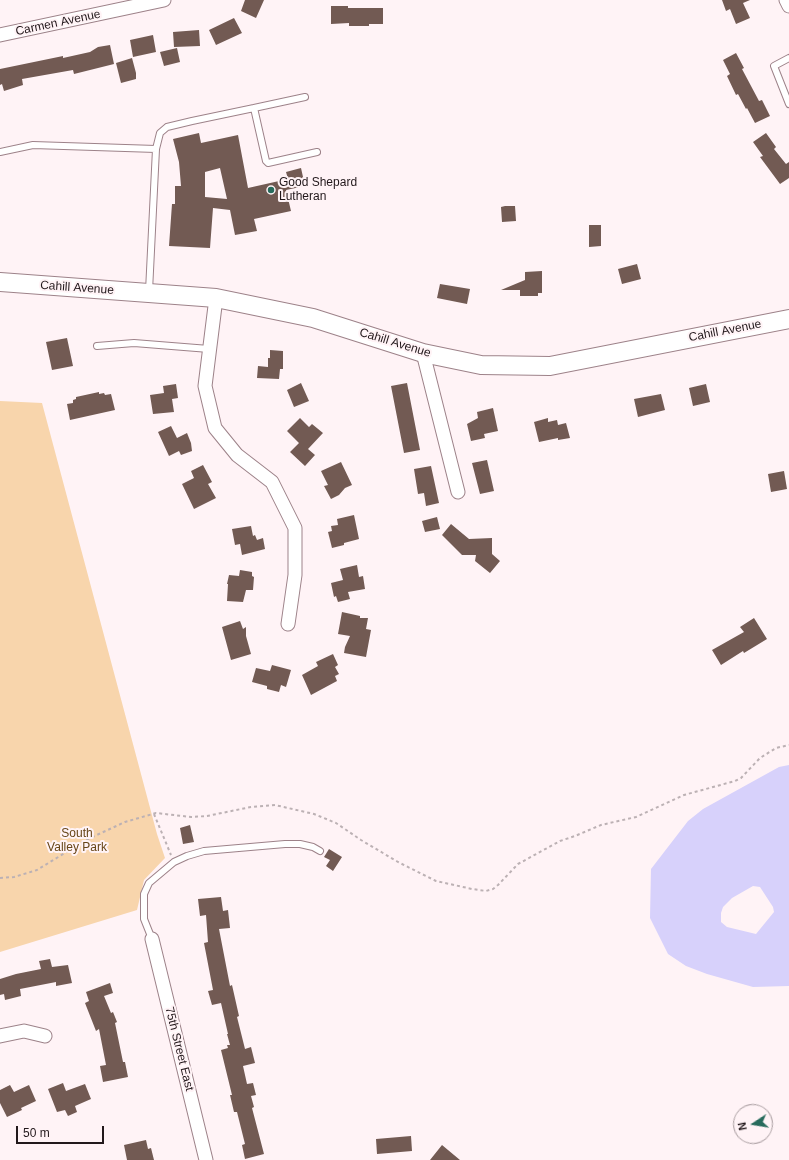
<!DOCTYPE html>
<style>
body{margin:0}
#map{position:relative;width:789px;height:1160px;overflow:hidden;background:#fff3f6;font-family:Arial,sans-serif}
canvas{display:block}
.north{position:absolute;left:733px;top:1104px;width:40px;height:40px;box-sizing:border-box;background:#fff3f6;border:1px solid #a79b9e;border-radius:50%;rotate:258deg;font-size:11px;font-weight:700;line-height:16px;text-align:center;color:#22181b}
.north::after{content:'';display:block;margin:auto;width:14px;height:18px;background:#276b5c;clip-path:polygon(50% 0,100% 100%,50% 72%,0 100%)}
.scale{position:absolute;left:16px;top:1126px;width:88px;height:18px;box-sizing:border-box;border:2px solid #22181b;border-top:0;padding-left:5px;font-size:12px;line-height:14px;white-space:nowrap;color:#22181b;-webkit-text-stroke:3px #fff3f6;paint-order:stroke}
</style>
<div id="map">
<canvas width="789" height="1160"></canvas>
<div class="north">N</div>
<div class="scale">50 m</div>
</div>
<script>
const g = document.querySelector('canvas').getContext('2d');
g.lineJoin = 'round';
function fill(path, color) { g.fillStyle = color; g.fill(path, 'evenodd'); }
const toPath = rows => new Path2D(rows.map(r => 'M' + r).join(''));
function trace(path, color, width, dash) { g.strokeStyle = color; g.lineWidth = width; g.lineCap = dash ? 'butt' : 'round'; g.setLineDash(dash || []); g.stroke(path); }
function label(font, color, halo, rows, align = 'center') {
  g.font = font + ' Arial,sans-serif'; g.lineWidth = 4; g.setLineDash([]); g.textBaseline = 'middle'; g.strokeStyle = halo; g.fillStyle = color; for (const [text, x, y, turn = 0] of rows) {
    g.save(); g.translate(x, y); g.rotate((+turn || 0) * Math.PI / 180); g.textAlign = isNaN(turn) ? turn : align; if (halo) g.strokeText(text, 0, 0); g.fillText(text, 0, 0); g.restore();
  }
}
const green = toPath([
 [0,401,42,403,157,834,165,858,144,880,137,910,0,952]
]);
const water = toPath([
 [789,765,789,986,753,987,707,974,686,966,668,954,650,918,651,869,688,821,703,809,779,767],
 [753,886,760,887,773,907,774,912,756,934,727,927,721,922,721,913,723,907,732,898]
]);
const building = toPath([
 [245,0,264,0,256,18,241,11],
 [722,0,750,0,743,3,750,18,736,24,730,9,726,11],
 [331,6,348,6,348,8,383,8,383,24,369,24,369,26,349,26,349,23,331,24],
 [234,18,242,33,216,45,209,30],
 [199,30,200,46,174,47,173,32],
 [153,35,156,52,133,57,130,40],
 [110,45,114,64,74,74,73,70,22,79,23,85,4,91,2,84,0,85,0,69,63,56,63,58,90,52,98,47],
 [177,48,180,62,164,66,160,52],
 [736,53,744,68,742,69,759,101,762,100,770,116,755,123,747,108,746,109,738,94,736,95,727,76,730,74,723,60],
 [132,58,136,73,136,79,121,83,116,63],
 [199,133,201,143,238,135,248,188,288,179,286,172,301,168,305,186,286,190,291,211,254,219,257,231,235,235,230,210,213,208,210,248,169,246,172,204,175,204,175,186,181,186,179,162,173,139],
 [220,168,227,199,205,197,205,172],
 [766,133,776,147,774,149,786,164,789,162,789,178,780,184,760,157,763,156,753,142],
 [505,206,515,206,516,221,502,222,501,207],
 [589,225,601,225,601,246,589,247],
 [637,264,641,279,622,284,618,269],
 [542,271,542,293,538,293,538,296,520,296,520,290,501,290,525,280,525,272],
 [440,284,470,289,467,304,437,298],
 [67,338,73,366,52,370,46,342],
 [270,350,283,351,283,369,280,369,279,379,257,378,258,366,268,367,268,358,270,358],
 [301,383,309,401,294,407,287,390],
 [407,383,420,450,404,453,391,386],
 [176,384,178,398,172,399,174,412,153,414,150,395,164,393,163,386],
 [706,384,710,402,693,406,689,388],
 [99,392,99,394,104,393,105,395,111,394,115,410,70,420,67,404,73,403,73,400,76,399,76,397],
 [661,394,665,410,638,417,634,399],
 [493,408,498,431,484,434,485,438,471,441,467,424,478,418,477,412],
 [300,418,309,427,312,424,323,433,308,449,315,455,305,466,290,452,299,443,287,431],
 [548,418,548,422,557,420,558,425,566,423,570,438,558,440,558,438,539,442,534,422],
 [171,426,177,438,187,433,191,443,192,451,181,455,179,451,169,456,158,432],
 [487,460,494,491,480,494,472,463],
 [341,462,352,485,345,488,339,495,331,499,324,486,328,485,321,471],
 [203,465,212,482,208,484,216,498,194,509,182,484,194,478,191,471],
 [431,466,439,503,426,506,424,493,418,494,414,469],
 [784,471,787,489,771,492,768,474],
 [354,515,359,539,344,543,344,545,332,548,328,532,332,531,331,526,338,525,337,519],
 [437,517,440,529,425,532,422,521],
 [451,524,469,539,492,538,492,554,500,561,490,573,475,561,476,555,462,555,442,535],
 [251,526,253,536,255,535,257,540,263,538,265,549,242,555,240,544,235,545,232,529],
 [357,565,359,577,363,576,365,589,348,592,350,599,338,602,336,596,334,597,331,583,343,580,340,569],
 [240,570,252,572,252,576,254,577,253,590,246,590,243,602,227,601,228,584,227,584,229,575,239,576],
 [342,612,360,616,360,618,368,618,366,629,371,630,366,657,344,653,345,647,350,636,338,634],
 [754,618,767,639,744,653,743,651,721,665,712,650,744,632,740,627],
 [240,621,243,629,246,627,246,636,251,654,231,660,222,627],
 [333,654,338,665,335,667,339,674,335,676,337,681,311,695,302,675,318,666,316,662],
 [272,665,291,670,286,687,281,685,279,692,267,689,267,686,252,682,256,668,270,671],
 [190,825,194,842,183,844,180,828],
 [329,849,342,857,333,871,326,866,330,860,324,857],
 [221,897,223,911,228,910,230,928,219,929,230,986,232,985,239,1016,237,1017,245,1049,251,1047,255,1063,243,1066,247,1084,253,1083,256,1095,251,1096,254,1107,252,1108,264,1154,245,1159,242,1145,245,1144,237,1112,234,1112,230,1095,232,1095,221,1050,228,1048,227,1045,230,1045,227,1034,228,1034,221,1003,212,1005,208,991,213,990,204,943,208,942,206,915,200,916,198,899],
 [50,959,52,967,68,965,72,983,56,986,56,982,20,989,21,996,5,1000,4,994,0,995,0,979,16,974,41,969,39,961],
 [110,983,113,993,104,996,111,1013,113,1012,117,1022,115,1023,123,1062,125,1062,128,1077,103,1082,100,1066,106,1065,99,1029,96,1031,85,1003,89,1001,86,992],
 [63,1083,66,1091,85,1084,91,1099,75,1106,77,1112,68,1116,65,1110,57,1112,48,1089],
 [10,1085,14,1092,29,1085,36,1101,21,1108,22,1110,7,1117,0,1103,0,1090],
 [411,1136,412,1151,377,1154,376,1139],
 [146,1140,148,1149,151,1148,154,1160,127,1160,124,1145],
 [442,1145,460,1160,430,1160]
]);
const path = toPath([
 [154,814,171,855],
 [0,878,14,877,37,870,86,840,125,822,156,813,191,817,207,816,251,807,275,805,314,814,336,823,361,840,398,862,436,881,472,889,486,891,493,889,498,885,518,864,560,841,575,836,601,825,636,817,684,795,735,781,741,778,760,758,776,748,789,745]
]);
const lane = toPath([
 [789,58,774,66,789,104],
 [254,108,305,97],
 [0,152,33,145,156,149,160,133,167,127,192,121,254,108,266,161,268,163,317,152],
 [149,291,156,149],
 [97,346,134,343,209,349],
 [152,939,144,919,144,894,149,883,174,862,187,856,204,851,285,844,300,844,313,847,320,851]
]);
const street = toPath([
 [786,0,789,6],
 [0,35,164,0],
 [216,298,205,386,215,428,237,455,272,482,295,528,295,575,288,624],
 [423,353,458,492],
 [152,939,206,1160],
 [0,1036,24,1031,45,1036]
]);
const secondary = toPath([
 [0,282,216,298,313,318,423,353,481,365,550,366,789,319]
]);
const markers = [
 [271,190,4,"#276b5c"]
];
const streetNames = [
 ["Carmen Avenue",58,23,-12],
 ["Cahill Avenue",77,288,4],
 ["Cahill Avenue",725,331,-11],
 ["Cahill Avenue",395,343,17],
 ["75th Street East",179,1049,76]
];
const poiNames = [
 ["Good Shepard",279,183],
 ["Lutheran",279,197]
];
const parkNames = [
 ["South",77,834],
 ["Valley Park",77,848]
];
fill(green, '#f8d5ac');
fill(water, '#d7d1fb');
fill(building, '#725a53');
trace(lane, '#9d8289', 8);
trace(street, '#9d8289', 15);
trace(secondary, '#9d8289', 20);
trace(path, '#bcb1b4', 2, [3, 3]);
trace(lane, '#fff', 6);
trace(street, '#fff', 13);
trace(secondary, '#fff', 18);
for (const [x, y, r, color] of markers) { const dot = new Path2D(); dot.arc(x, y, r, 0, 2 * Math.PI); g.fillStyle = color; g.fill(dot); trace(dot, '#fff3f6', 1.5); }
label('12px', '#22181b', '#fff3f6', streetNames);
label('12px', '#22181b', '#fff3f6', poiNames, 'left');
label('12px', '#674517', '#fff3f6', parkNames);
</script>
